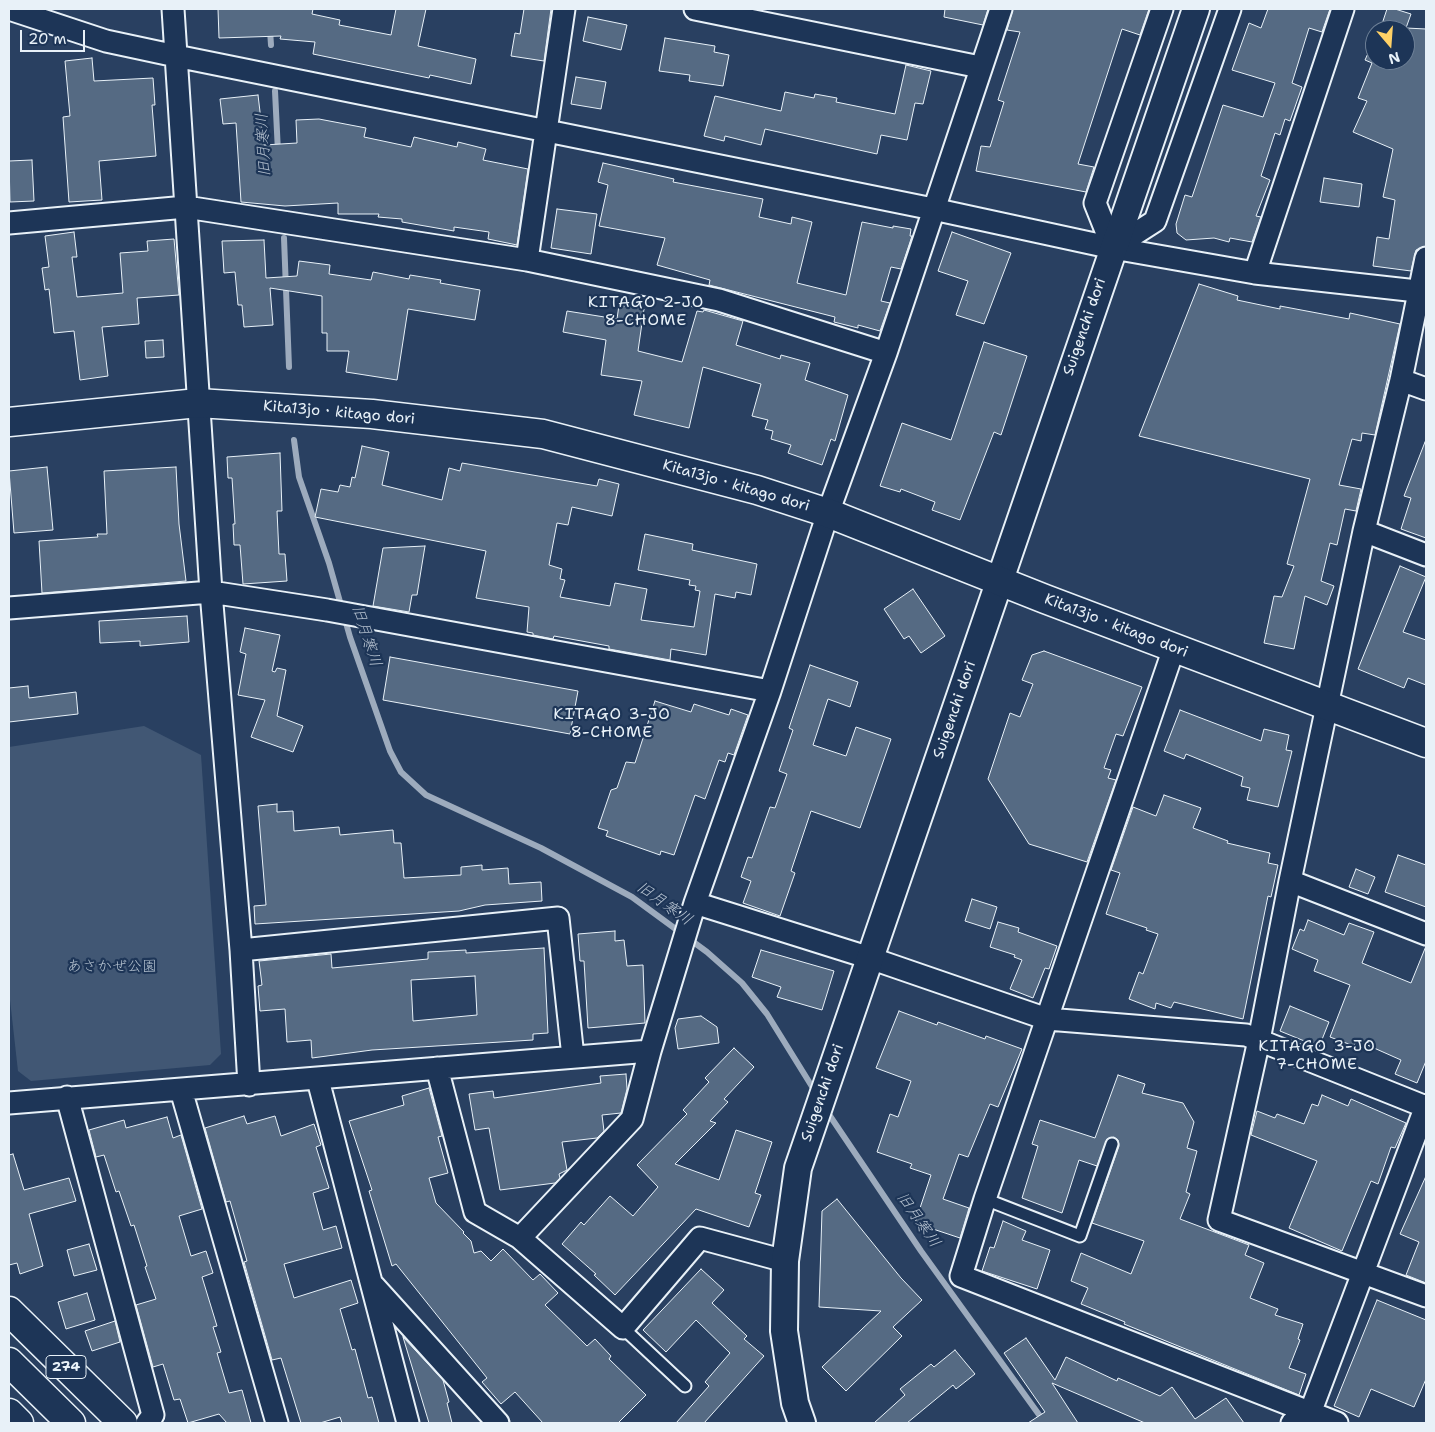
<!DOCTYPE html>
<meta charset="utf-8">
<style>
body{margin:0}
#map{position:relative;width:1435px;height:1432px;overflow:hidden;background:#294061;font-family:"Shantell Sans",sans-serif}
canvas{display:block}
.frame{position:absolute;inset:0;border:10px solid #e8f1f8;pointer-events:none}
.north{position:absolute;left:1365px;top:20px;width:50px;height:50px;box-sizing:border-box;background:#1d3557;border:1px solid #6e8097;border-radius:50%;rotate:162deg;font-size:14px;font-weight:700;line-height:20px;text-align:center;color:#e8f1f8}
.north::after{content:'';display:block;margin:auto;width:18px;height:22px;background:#ffd166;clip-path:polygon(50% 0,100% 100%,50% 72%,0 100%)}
.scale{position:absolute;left:20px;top:30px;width:65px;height:22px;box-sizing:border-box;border:2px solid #e8f1f8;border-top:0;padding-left:6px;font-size:15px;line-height:18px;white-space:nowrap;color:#e8f1f8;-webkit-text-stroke:4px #1d3557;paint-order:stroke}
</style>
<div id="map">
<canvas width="1435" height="1432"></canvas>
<div class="frame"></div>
<div class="north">N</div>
<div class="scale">20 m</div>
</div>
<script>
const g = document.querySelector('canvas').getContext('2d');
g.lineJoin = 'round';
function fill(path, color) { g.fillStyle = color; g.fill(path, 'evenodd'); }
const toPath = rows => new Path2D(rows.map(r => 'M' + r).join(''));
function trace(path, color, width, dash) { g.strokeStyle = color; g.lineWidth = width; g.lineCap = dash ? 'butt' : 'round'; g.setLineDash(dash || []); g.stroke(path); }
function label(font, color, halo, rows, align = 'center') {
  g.font = font + ' "Shantell Sans","Klee One",sans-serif'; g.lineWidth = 4.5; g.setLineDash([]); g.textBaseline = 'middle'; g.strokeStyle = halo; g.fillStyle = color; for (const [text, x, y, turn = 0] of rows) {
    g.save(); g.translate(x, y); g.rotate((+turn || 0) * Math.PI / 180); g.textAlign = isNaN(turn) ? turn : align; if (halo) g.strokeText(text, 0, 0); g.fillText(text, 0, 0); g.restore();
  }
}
const green = toPath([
 [144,726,201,755,221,1054,210,1065,31,1081,18,1071,9,991,9,747]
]);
const stream = toPath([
 [270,30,271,45],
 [275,91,278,152],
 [284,238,289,367],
 [294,440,299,477,329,563,350,637,390,751,401,772,426,795,541,848,632,897,707,952,742,983,767,1014,816,1093],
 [826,1110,921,1251,1045,1423]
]);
const building = toPath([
 [218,9,313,9,312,14,340,20,339,25,391,35,396,9,426,9,418,46,476,59,471,84,430,75,429,78,313,54,315,42,280,39,281,36,219,38,218,9],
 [524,9,551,9,544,61,511,56,515,33,520,34,524,9],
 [945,9,988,9,983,25,944,17,945,9],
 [1013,9,1149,9,1140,35,1122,29,1078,164,1094,167,1086,192,976,171,981,146,990,147,1004,102,998,100,1020,32,1007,30,1013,9],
 [1268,9,1330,9,1322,32,1309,28,1292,83,1302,87,1290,121,1285,119,1280,135,1275,133,1261,176,1270,180,1256,216,1261,217,1252,242,1230,238,1229,242,1214,238,1186,240,1177,233,1176,224,1185,195,1192,197,1223,105,1263,117,1275,83,1232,70,1249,23,1261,28,1268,9],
 [1387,9,1395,9,1411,14,1406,28,1426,29,1426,246,1416,250,1411,271,1373,266,1377,237,1389,239,1395,200,1383,197,1393,149,1353,132,1367,101,1358,98,1372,63,1365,60,1375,38,1375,60,1405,60,1405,30,1380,30,1387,9],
 [588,17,627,25,621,50,583,41,588,17],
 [665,38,715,46,714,52,729,55,723,86,689,81,690,75,659,71,665,38],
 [92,58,94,81,153,78,155,105,152,105,156,156,99,161,102,200,69,202,63,117,70,116,65,61,92,58],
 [906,65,931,71,923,104,915,103,907,140,881,135,877,154,765,129,761,145,725,136,724,141,704,136,715,96,781,111,785,92,814,98,815,94,837,98,836,102,895,114,906,65],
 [576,77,606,82,601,109,571,104,576,77],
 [258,95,264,145,297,143,296,120,319,119,366,128,364,137,411,147,414,137,457,147,458,142,486,149,483,160,528,169,517,245,488,239,489,232,454,227,454,231,402,222,402,219,378,217,379,214,338,214,338,203,285,206,241,202,236,123,223,124,220,99,258,95],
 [32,160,34,201,10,202,9,161,32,160],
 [603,163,674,179,673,182,763,199,759,217,791,224,792,217,812,222,797,283,846,295,862,222,893,228,893,226,911,229,910,236,912,236,901,269,891,267,881,301,890,303,880,331,858,325,858,328,834,322,835,317,709,285,710,280,657,265,665,238,599,226,608,185,598,182,603,163],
 [1324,178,1362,184,1359,207,1320,202,1324,178],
 [557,209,597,214,591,254,551,248,557,209],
 [74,232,77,257,72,257,77,297,123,293,120,253,148,251,147,241,174,239,179,295,137,298,139,324,102,327,108,376,80,380,74,331,54,333,49,289,45,290,42,268,49,267,45,236,74,232],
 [952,232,1011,253,984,324,956,315,968,281,938,271,952,232],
 [264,240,266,278,297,276,299,261,330,265,329,274,371,280,373,272,409,279,410,275,441,280,440,283,480,290,475,320,408,309,397,380,346,372,349,351,327,351,327,333,322,333,322,296,270,288,273,325,244,327,242,305,238,305,235,272,224,273,222,241,264,240],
 [1199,284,1238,296,1237,300,1280,309,1280,306,1349,319,1350,313,1400,324,1375,435,1362,433,1361,441,1352,439,1339,485,1361,489,1356,511,1345,509,1337,545,1330,543,1321,581,1334,586,1327,605,1305,596,1294,649,1264,643,1274,596,1282,597,1294,566,1287,564,1310,479,1139,436,1199,284],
 [619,305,644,309,638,351,682,362,697,311,703,312,704,310,743,321,736,345,780,359,781,355,810,363,805,380,848,395,835,441,831,439,822,465,788,453,791,445,771,439,773,431,765,429,768,420,752,416,761,384,703,367,689,428,634,415,642,381,601,375,606,340,563,332,567,311,617,319,619,305],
 [163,340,164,357,146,358,145,341,163,340],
 [984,342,1027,356,1001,435,994,432,960,520,932,510,935,502,901,489,900,492,880,486,902,423,951,440,984,342],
 [1425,442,1426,442,1426,538,1401,529,1411,498,1404,496,1425,442],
 [362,446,389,452,382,485,442,500,449,468,460,471,462,463,597,486,599,479,619,484,612,516,572,507,568,525,557,523,549,565,562,569,560,579,565,580,560,597,610,606,615,583,647,589,641,620,694,627,700,591,695,590,696,586,689,585,690,580,638,570,645,534,693,544,692,550,757,564,751,595,736,592,735,598,715,594,706,655,671,649,670,660,609,649,609,646,554,636,553,639,533,635,533,633,527,632,529,607,476,598,486,551,315,517,321,489,338,492,340,485,350,487,352,477,355,478,362,446],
 [280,453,282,511,277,511,279,554,285,554,287,581,243,584,240,545,234,545,233,524,235,524,232,478,228,478,227,457,280,453],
 [47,467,53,530,14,533,9,471,47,467],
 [176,467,179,524,186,581,42,593,39,541,98,537,97,534,107,534,104,471,176,467],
 [425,546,417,595,412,595,409,612,373,606,383,548,425,546],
 [1400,566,1426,577,1403,632,1426,640,1426,685,1408,678,1404,688,1358,669,1400,566],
 [913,589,945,636,921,653,909,636,904,639,884,609,913,589],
 [187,616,189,642,140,646,140,641,100,643,99,621,187,616],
 [245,628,280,635,272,671,275,672,277,668,286,670,277,716,303,726,293,752,251,737,265,700,238,695,246,654,240,652,245,628],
 [1044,651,1142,687,1123,736,1116,734,1104,768,1111,770,1108,778,1116,780,1087,862,1029,844,988,779,1010,713,1020,717,1033,684,1022,680,1032,655,1044,651],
 [390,657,578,691,570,734,383,700,390,657],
 [810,665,858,682,850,707,828,699,813,745,846,756,856,727,891,739,860,828,811,811,791,871,795,873,780,916,743,903,751,881,741,877,748,857,752,858,770,807,775,808,787,774,779,771,793,730,789,728,810,665],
 [28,686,29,698,76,692,78,714,9,722,9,688,28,686],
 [655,701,691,712,694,704,729,715,731,709,748,715,734,755,728,753,725,762,719,760,705,799,695,795,674,855,661,851,660,855,606,836,608,831,598,828,611,790,617,788,626,762,635,763,655,701],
 [1180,710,1261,741,1264,729,1289,735,1286,750,1292,751,1278,807,1247,800,1250,788,1241,786,1243,777,1186,754,1184,759,1164,751,1180,710],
 [1164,795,1201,808,1193,828,1228,841,1227,843,1270,853,1268,863,1278,865,1271,897,1268,896,1243,1019,1174,1002,1171,1008,1156,1003,1155,1009,1129,999,1139,972,1143,974,1158,934,1146,930,1147,928,1106,914,1120,873,1111,870,1133,807,1156,816,1164,795],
 [277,804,277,812,293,811,294,831,339,827,340,835,393,830,394,843,401,843,404,878,461,875,461,867,482,865,482,870,508,868,509,884,541,882,542,901,485,905,459,911,255,924,254,906,266,905,258,806,277,804],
 [1398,855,1426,865,1426,907,1385,892,1398,855],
 [1356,869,1375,877,1368,894,1349,887,1356,869],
 [972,899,997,907,990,929,965,921,972,899],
 [1308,920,1344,935,1349,923,1374,932,1362,963,1411,983,1426,946,1426,1061,1417,1083,1395,1074,1401,1060,1356,1040,1354,1046,1330,1037,1350,985,1314,971,1318,960,1292,949,1300,929,1304,931,1308,920],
 [998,922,1019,928,1018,932,1057,946,1049,969,1045,968,1033,998,1010,989,1022,960,1014,957,1015,955,990,947,998,922],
 [615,931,615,941,624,940,627,966,643,965,645,1023,588,1028,584,961,580,961,578,934,615,931],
 [544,948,548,1033,533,1034,533,1040,372,1050,312,1058,311,1040,287,1042,285,1009,260,1011,258,986,262,985,259,961,331,954,332,968,428,959,428,952,466,950,466,953,544,948],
 [475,976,477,1015,413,1021,411,980,475,976],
 [761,950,834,971,822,1010,777,997,781,987,752,977,761,950],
 [1290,1006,1329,1022,1319,1047,1280,1031,1290,1006],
 [899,1011,937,1025,938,1022,985,1039,986,1036,1022,1049,998,1107,990,1104,968,1157,959,1154,943,1199,969,1208,960,1238,915,1223,931,1175,910,1168,912,1164,877,1152,890,1114,898,1117,911,1081,876,1068,899,1011],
 [701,1016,717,1027,719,1043,678,1049,675,1028,678,1019,701,1016],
 [734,1048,754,1067,724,1099,728,1102,710,1121,716,1123,675,1164,719,1180,736,1130,772,1142,755,1193,761,1195,749,1227,696,1209,615,1295,594,1275,596,1274,562,1244,581,1222,584,1225,610,1196,633,1216,658,1187,637,1165,687,1114,683,1110,709,1082,705,1078,734,1048],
 [626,1074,627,1089,621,1113,602,1115,604,1131,597,1138,562,1142,567,1170,559,1174,560,1178,555,1183,500,1190,489,1128,475,1130,469,1094,493,1091,494,1098,601,1083,600,1076,626,1074],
 [1118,1075,1145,1084,1142,1093,1183,1103,1194,1122,1187,1148,1197,1151,1186,1192,1190,1194,1180,1219,1249,1245,1245,1255,1264,1263,1250,1298,1278,1309,1275,1315,1303,1324,1298,1339,1300,1340,1289,1368,1306,1374,1299,1395,1124,1324,1125,1322,1081,1304,1088,1288,1071,1281,1081,1253,1131,1274,1144,1241,1092,1223,1119,1146,1118,1140,1114,1137,1107,1139,1097,1166,1079,1160,1062,1213,1022,1198,1038,1146,1032,1144,1040,1120,1095,1138,1118,1075],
 [429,1088,442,1136,438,1137,448,1173,429,1178,436,1203,464,1232,463,1233,471,1241,474,1253,481,1251,491,1261,503,1249,533,1280,540,1274,558,1293,545,1305,587,1346,595,1339,611,1356,609,1359,646,1395,618,1423,543,1423,515,1392,501,1404,482,1382,487,1378,396,1264,392,1266,369,1191,372,1190,349,1121,404,1105,402,1096,429,1088],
 [1322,1095,1348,1106,1351,1099,1406,1123,1395,1148,1391,1147,1378,1184,1371,1181,1342,1251,1289,1228,1317,1161,1251,1135,1257,1111,1275,1118,1277,1114,1304,1124,1312,1104,1318,1106,1322,1095],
 [244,1116,247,1124,275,1116,281,1136,314,1124,321,1145,316,1147,329,1188,313,1193,323,1230,336,1226,342,1248,284,1264,294,1298,351,1280,358,1303,340,1309,352,1350,355,1349,368,1398,372,1397,379,1423,342,1423,340,1417,320,1423,301,1423,281,1358,272,1360,244,1262,247,1261,230,1201,226,1202,205,1128,244,1116],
 [167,1117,173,1138,181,1135,202,1209,179,1216,191,1256,206,1251,213,1273,202,1277,217,1326,213,1327,221,1352,217,1353,229,1393,242,1390,251,1423,227,1423,219,1414,188,1423,180,1399,174,1400,163,1364,153,1367,136,1305,156,1299,145,1267,147,1266,134,1225,131,1226,119,1191,116,1192,104,1155,96,1157,89,1130,124,1120,126,1128,167,1117],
 [13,1154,24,1190,69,1178,76,1201,29,1214,43,1266,20,1274,17,1263,9,1265,9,1155,13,1154],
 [1426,1176,1426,1283,1406,1275,1419,1242,1400,1234,1426,1176],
 [837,1199,901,1278,922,1300,893,1327,902,1336,846,1391,822,1367,881,1311,819,1307,822,1211,837,1199],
 [1003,1221,1026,1231,1022,1240,1050,1250,1037,1289,982,1271,990,1247,994,1248,1003,1221],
 [89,1244,97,1270,74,1276,67,1250,89,1244],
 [701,1269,724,1290,712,1303,747,1336,744,1339,764,1356,704,1423,676,1423,709,1386,705,1382,730,1353,696,1320,666,1352,643,1330,701,1269],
 [87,1293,95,1320,66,1329,58,1302,87,1293],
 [1377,1300,1426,1320,1426,1379,1414,1407,1371,1389,1359,1417,1334,1406,1377,1300],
 [115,1321,120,1342,92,1351,85,1331,115,1321],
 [403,1337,443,1380,449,1402,447,1403,452,1423,429,1423,403,1337],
 [1026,1338,1055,1380,1066,1357,1117,1381,1118,1378,1160,1396,1172,1387,1195,1419,1226,1398,1244,1423,1145,1423,1052,1383,1078,1423,1028,1423,1045,1412,1004,1353,1026,1338],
 [955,1350,975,1374,956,1389,953,1385,907,1423,874,1423,905,1395,900,1389,931,1364,934,1367,955,1350]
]);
const service = toPath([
 [985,1199,1080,1236,1112,1144],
 [623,1328,685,1386]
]);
const minor = toPath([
 [9,9,106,41,176,56,933,209,1113,248,1255,273,1426,292],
 [173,9,211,592,241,950,249,1085],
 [695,9,980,67],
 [9,223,186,207,527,260,719,300,886,353],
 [1113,248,1155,221,1230,9],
 [1113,248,1095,203,1162,9],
 [1426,258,1401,380,1364,531,1290,881,1259,1040,1219,1220,1426,1296],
 [527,260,564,9],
 [1255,273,1343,9],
 [1401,380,1426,389],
 [1364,531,1426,555],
 [9,608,211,592,327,610,770,691],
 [1174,648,985,1199,961,1276,1337,1423],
 [1290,881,1426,934],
 [695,903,870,958,1047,1019,1246,1035,1426,1107],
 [241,950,558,918,573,1057],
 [437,1068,475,1212,520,1238,623,1328,700,1238,785,1261],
 [318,1080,408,1423],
 [181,1090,277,1423],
 [67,1097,153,1415,147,1423],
 [9,1103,650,1051],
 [520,1238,632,1119,650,1051,695,903,770,691,828,513,886,353,1001,9],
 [374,1286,498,1423],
 [1292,1423,1310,1413,1426,1106]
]);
const tertiary = toPath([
 [802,1423,795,1403,784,1331,785,1261,798,1168,1196,9]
]);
const secondary = toPath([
 [9,422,198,403,372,414,543,434,757,490,828,513,1045,599,1426,743]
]);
const trunk = toPath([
 [9,1311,123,1423]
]);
const motorway = toPath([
 [9,1362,71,1423],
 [9,1413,19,1423]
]);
const shields = [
 [66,1367,40]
];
const shieldNames = [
 ["274",66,1367]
];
const streetNames = [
 ["Suigenchi dori",1085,327,-71],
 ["Kita13jo・kitago dori",339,413,5],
 ["Kita13jo・kitago dori",736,486,16],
 ["Kita13jo・kitago dori",1116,626,21],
 ["Suigenchi dori",955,710,-71],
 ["Suigenchi dori",823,1093,-71]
];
const parkNames = [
 ["あさかぜ公園",112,967]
];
const waterNames = [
 ["旧月寒川",264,145,-93],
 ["旧月寒川",366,636,72],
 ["旧月寒川",664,904,35],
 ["旧月寒川",918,1220,55]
];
const neighbourhoodNames = [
 ["KITAGO 2-JO",646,303],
 ["8-CHOME",646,321],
 ["KITAGO 3-JO",612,715],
 ["8-CHOME",612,733],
 ["KITAGO 3-JO",1317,1047],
 ["7-CHOME",1317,1065]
];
fill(green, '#415774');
trace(stream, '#9dabbd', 6);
fill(building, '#556a83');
trace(building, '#e8f1f8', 1);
trace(service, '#e8f1f8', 15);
trace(minor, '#e8f1f8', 25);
trace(tertiary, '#e8f1f8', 30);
trace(secondary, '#e8f1f8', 31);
trace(trunk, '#e8f1f8', 31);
trace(motorway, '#e8f1f8', 31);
trace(service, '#1d3557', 11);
trace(minor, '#1d3557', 21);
trace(tertiary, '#1d3557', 26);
trace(secondary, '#1d3557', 28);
trace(trunk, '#1d3557', 28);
trace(motorway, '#1d3557', 28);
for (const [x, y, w] of shields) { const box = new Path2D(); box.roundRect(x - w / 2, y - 11.5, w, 23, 4); g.fillStyle = '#1d3557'; g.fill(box); trace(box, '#e8f1f8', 1); }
label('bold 14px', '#e8f1f8', null, shieldNames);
label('15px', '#e8f1f8', '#1d3557', streetNames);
label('15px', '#b6c3d0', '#1d3557', parkNames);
label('italic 16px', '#b6c2d0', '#1d3557', waterNames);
g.letterSpacing = '1px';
label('16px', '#e8f1f8', '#1d3557', neighbourhoodNames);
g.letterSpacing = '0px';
</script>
